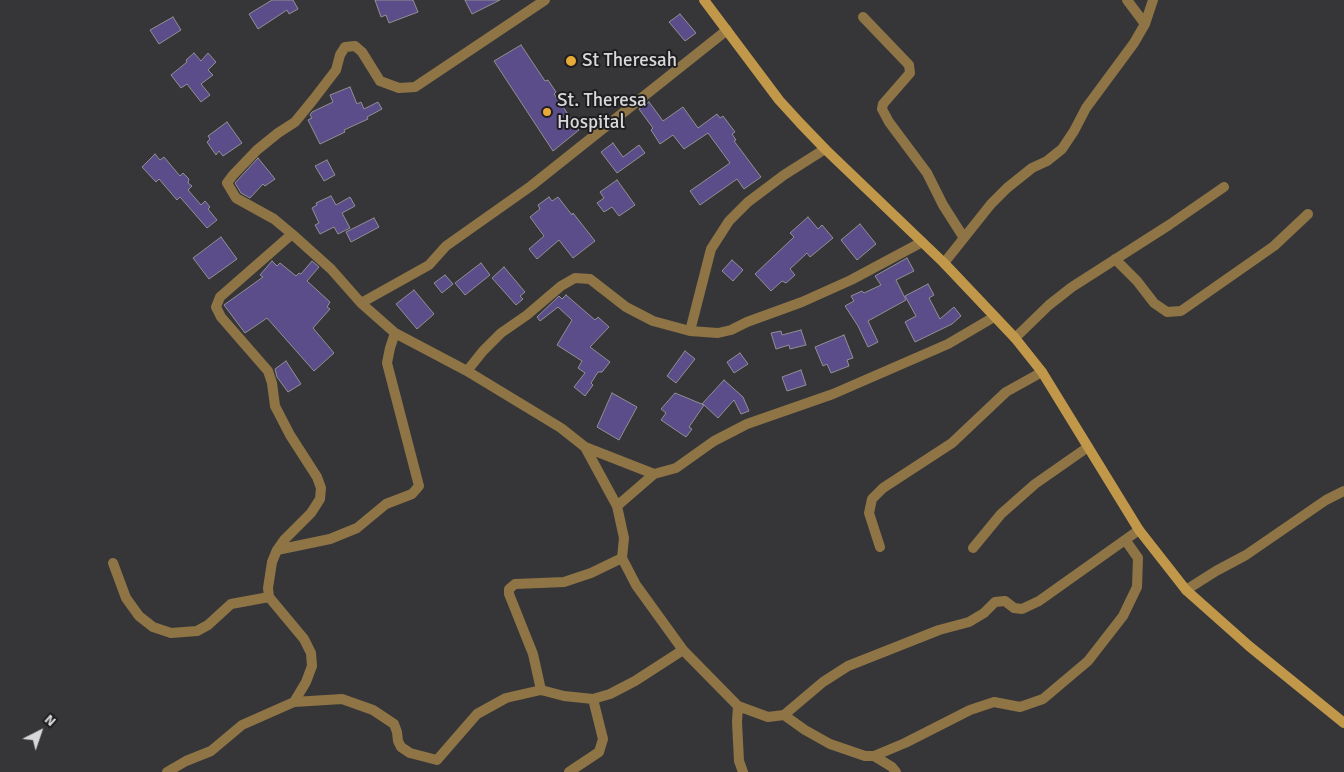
<!DOCTYPE html>
<style>
body{margin:0}
#map{position:relative;width:1344px;height:772px;overflow:hidden;background:#363638;font-family:Signika,sans-serif}
canvas{display:block}
.north{position:absolute;left:15px;top:707px;width:50px;height:50px;-webkit-text-stroke:4px #1e1d1f;paint-order:stroke;rotate:41deg;font-size:14px;font-weight:700;line-height:20px;text-align:center;color:#d8d7d9}
.north::after{content:'';display:block;margin:auto;width:18px;height:22px;background:#d8d7d9;clip-path:polygon(50% 0,100% 100%,50% 72%,0 100%)}
</style>
<div id="map">
<canvas width="1344" height="772"></canvas>
<div class="north">N</div>
</div>
<script>
const g = document.querySelector('canvas').getContext('2d');
g.lineJoin = 'round';
function fill(path, color) { g.fillStyle = color; g.fill(path, 'evenodd'); }
const toPath = rows => new Path2D(rows.map(r => 'M' + r).join(''));
function trace(path, color, width, dash) { g.strokeStyle = color; g.lineWidth = width; g.lineCap = dash ? 'butt' : 'round'; g.setLineDash(dash || []); g.stroke(path); }
function label(font, color, halo, rows, align = 'center') {
  g.font = font + ' Signika,sans-serif'; g.lineWidth = 4; g.setLineDash([]); g.textBaseline = 'middle'; g.strokeStyle = halo; g.fillStyle = color; for (const [text, x, y, turn = 0] of rows) {
    g.save(); g.translate(x, y); g.rotate((+turn || 0) * Math.PI / 180); g.textAlign = isNaN(turn) ? turn : align; if (halo) g.strokeText(text, 0, 0); g.fillText(text, 0, 0); g.restore();
  }
}
const building = toPath([
 [272,0,293,0,298,9,289,14,287,10,258,29,249,14,272,0],
 [375,0,413,0,418,12,389,23,386,15,381,17,375,0],
 [465,0,500,0,472,14,465,0],
 [680,14,696,33,685,41,669,22,680,14],
 [173,17,181,30,159,44,150,30,173,17],
 [521,45,545,81,548,80,556,92,554,94,579,130,553,151,494,61,521,45],
 [194,53,201,61,208,53,216,62,208,70,213,75,201,84,210,95,201,102,187,84,181,88,171,75,187,62,186,60,194,53],
 [350,87,357,104,361,102,364,109,378,102,382,109,367,117,368,119,344,130,345,132,320,144,308,120,312,118,310,115,312,112,333,102,330,95,350,87],
 [649,102,663,121,683,107,698,128,717,114,720,118,723,116,735,132,732,134,736,140,734,141,761,177,744,189,737,179,700,205,690,191,730,163,708,133,684,149,673,135,660,144,651,130,653,128,639,109,649,102],
 [227,122,242,143,223,156,219,151,216,155,207,142,210,139,208,136,227,122],
 [613,143,623,157,639,145,645,153,617,173,601,152,613,143],
 [155,154,160,160,164,157,180,176,183,173,189,179,188,183,192,186,188,190,201,205,205,201,210,207,208,209,217,220,207,228,180,197,177,200,159,179,156,182,142,167,155,154],
 [258,158,275,179,265,186,263,184,250,198,241,193,235,183,258,158],
 [327,160,335,175,324,181,315,166,327,160],
 [617,180,635,205,619,216,612,207,604,212,597,203,604,198,600,192,617,180],
 [331,196,336,205,350,197,355,206,342,213,350,228,338,234,334,227,320,234,315,225,319,223,312,208,317,205,316,203,331,196],
 [549,197,552,201,558,197,572,215,573,213,595,241,573,258,559,240,537,259,529,249,544,236,530,217,540,209,538,205,549,197],
 [808,217,818,229,822,225,833,238,810,257,807,253,790,269,795,275,786,283,782,281,771,291,755,274,794,237,790,233,808,217],
 [374,218,379,227,351,242,346,232,374,218],
 [860,224,876,244,857,260,841,240,860,224],
 [221,237,237,259,209,279,193,258,221,237],
 [907,258,914,271,896,280,906,300,868,321,878,342,868,347,858,326,845,306,854,301,851,296,862,291,864,293,881,285,875,276,907,258],
 [732,260,743,270,733,281,722,271,732,260],
 [272,261,277,266,280,263,296,276,299,273,301,274,312,261,319,267,307,281,330,302,327,307,330,309,313,328,334,353,314,371,267,318,245,333,224,305,263,277,260,275,272,261],
 [481,263,490,275,465,295,455,283,481,263],
 [504,267,525,292,520,296,523,299,516,305,492,278,504,267],
 [445,275,453,284,442,293,434,283,445,275],
 [928,284,934,295,929,298,940,319,954,307,961,316,952,324,915,342,905,322,916,316,905,296,928,284],
 [414,290,434,314,417,329,396,304,414,290],
 [566,295,595,320,598,317,609,327,590,347,610,362,602,372,598,372,591,383,593,385,585,396,574,387,585,373,578,368,582,361,557,345,572,320,558,307,540,321,537,317,559,296,562,299,566,295],
 [801,330,806,345,790,349,789,345,776,349,771,333,781,331,782,335,801,330],
 [844,335,853,358,847,360,849,366,831,373,827,364,823,366,815,347,844,335],
 [685,351,695,359,676,383,667,376,685,351],
 [740,353,748,364,734,373,727,362,740,353],
 [286,361,301,384,288,392,277,377,275,369,286,361],
 [801,370,806,385,787,391,782,377,801,370],
 [724,380,743,397,749,411,741,414,734,400,718,418,704,405,689,427,692,429,686,437,661,420,666,413,661,409,675,393,704,405,702,404,724,380],
 [612,393,637,407,619,440,597,427,612,393]
]);
const street = toPath([
 [545,0,415,87,399,88,380,81,362,52,355,46,345,47,340,55,336,70,313,100,295,122,278,133,257,150,233,175,227,183,236,198,274,219,292,234,331,269,361,303,395,333,467,371,561,428,585,447,617,506,624,538,622,558,636,585,683,650,738,706,737,722,739,761,743,772],
 [1127,0,1145,24],
 [863,17,909,65,910,73,883,104,882,109,889,122,927,173,943,205,964,238],
 [292,234,220,297,216,307,221,317,268,371,272,383,275,406,290,435,317,477,321,488,320,499,311,513,284,540,277,550,272,562,268,588,269,597,304,639,311,653,312,666,306,682,294,702],
 [1115,259,1137,281,1154,303,1167,312,1181,311,1274,246,1308,214],
 [944,263,991,204,1007,188,1032,168,1047,161,1062,149,1074,131,1086,108,1134,43,1145,24,1153,0],
 [361,303,429,265,446,246,531,186,727,30],
 [690,331,711,249,729,221,748,202,784,175,825,149],
 [1015,338,1049,305,1072,287,1169,225,1224,187],
 [467,371,483,351,501,333,527,315,561,286,575,278,590,279,626,307,653,321,690,331,718,333,731,330,747,322,802,302,851,280,922,242],
 [585,447,654,474],
 [617,506,654,474,676,468,714,441,747,424,833,394,948,344,994,317],
 [880,547,869,513,872,499,883,488,952,443,1006,392,1042,372],
 [973,548,1001,514,1035,484,1088,447],
 [277,550,330,539,357,528,386,504,412,494,419,486,387,363,390,348,395,333],
 [113,563,126,598,139,616,153,627,171,633,197,631,208,625,231,604,269,597],
 [1186,590,1216,571,1246,555,1326,500,1344,491],
 [541,690,533,654,509,594,509,589,515,584,564,582,591,573,622,558],
 [738,706,768,717,784,715,823,682,848,666,939,630,969,622,984,613,995,602,1005,601,1014,608,1022,609,1039,601,1139,530],
 [784,715,805,730,830,744,865,756,874,756,905,743,970,710,994,702,1020,707,1043,699,1088,661,1123,616,1137,587,1138,558,1126,541],
 [874,756,892,767,896,772],
 [167,772,186,761,211,751,242,725,294,702,342,699,373,710,394,724,397,732,398,741,401,747,410,753,437,760,477,714,506,698,541,690,564,696,593,699,610,694,635,681,683,650],
 [569,772,599,752,603,739,593,699]
]);
const secondary = toPath([
 [704,0,779,100,800,123,825,149,944,263,1015,338,1042,372,1139,530,1186,590,1249,646,1344,723]
]);
const markers = [
 [571,61,6,"#e8ab37"],
 [547,112,5,"#e8ab37"]
];
const poiNames = [
 ["St Theresah",582,61],
 ["St. Theresa",557,101],
 ["Hospital",557,123]
];
fill(building, '#5b4c8a');
trace(building, '#919093', 1);
trace(street, '#8f7546', 10);
trace(secondary, '#c19849', 10);
for (const [x, y, r, color] of markers) { const dot = new Path2D(); dot.arc(x, y, r, 0, 2 * Math.PI); g.fillStyle = color; g.fill(dot); trace(dot, '#1e1d1f', 2); }
label('19px', '#d8d7d9', '#1e1d1f', poiNames, 'left');
</script>
